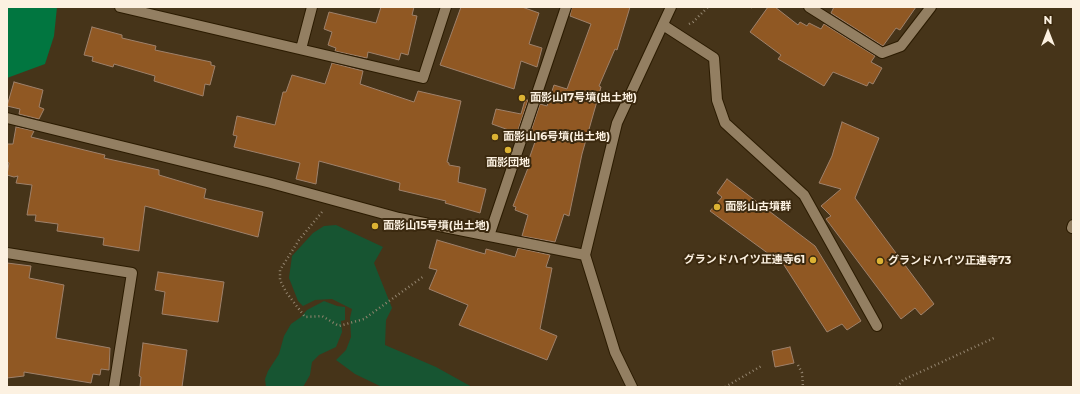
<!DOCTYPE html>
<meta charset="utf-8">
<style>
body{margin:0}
#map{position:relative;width:1080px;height:394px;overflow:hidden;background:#463419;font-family:Montserrat,sans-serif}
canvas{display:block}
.frame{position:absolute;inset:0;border:8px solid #fcf1e1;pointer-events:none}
.north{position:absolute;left:1028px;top:12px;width:40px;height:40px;-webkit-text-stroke:3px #3b290f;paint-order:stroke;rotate:0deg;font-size:11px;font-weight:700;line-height:16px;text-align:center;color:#fcf1e1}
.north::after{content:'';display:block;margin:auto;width:14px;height:18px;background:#fcf1e1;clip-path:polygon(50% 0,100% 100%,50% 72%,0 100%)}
</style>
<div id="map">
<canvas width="1080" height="394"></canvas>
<div class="frame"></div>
<div class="north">N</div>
</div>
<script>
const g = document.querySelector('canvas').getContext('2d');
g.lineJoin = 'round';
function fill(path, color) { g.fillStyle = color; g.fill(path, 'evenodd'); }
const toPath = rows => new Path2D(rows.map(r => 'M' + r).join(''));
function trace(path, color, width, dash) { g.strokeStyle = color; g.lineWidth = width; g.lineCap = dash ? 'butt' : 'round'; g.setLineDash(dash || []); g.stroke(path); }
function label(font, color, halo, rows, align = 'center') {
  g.font = font + ' Montserrat,"Noto Sans JP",sans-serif'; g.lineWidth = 4; g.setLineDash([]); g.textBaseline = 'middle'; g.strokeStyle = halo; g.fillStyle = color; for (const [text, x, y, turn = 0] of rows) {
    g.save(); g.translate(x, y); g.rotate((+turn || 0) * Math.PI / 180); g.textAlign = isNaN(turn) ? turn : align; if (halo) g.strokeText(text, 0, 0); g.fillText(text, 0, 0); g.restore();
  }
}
const green = toPath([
 [336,225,383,247,374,263,392,308,386,320,385,345,436,367,472,387,382,387,355,374,336,360,346,350,351,337,350,318,352,309,332,299,315,300,303,306,298,301,289,278,292,256,313,233,324,226],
 [324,301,337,306,345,307,345,320,341,321,342,332,336,347,319,355,312,362,310,375,303,387,266,387,265,379,268,371,279,354,284,336,291,324,301,317,307,310]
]);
const forest = toPath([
 [7,7,57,7,54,36,45,64,7,78]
]);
const building = toPath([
 [381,7,414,7,412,15,417,16,408,55,401,53,399,60,368,52,367,58,335,51,336,48,328,45,332,32,324,29,329,12,376,23,381,7],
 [461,7,522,7,539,13,529,44,542,48,537,67,521,61,514,89,440,65,461,7],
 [572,7,630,7,617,50,615,49,599,86,601,87,582,154,569,216,564,214,555,242,522,236,528,215,515,210,516,207,513,206,530,163,528,162,536,139,529,137,540,104,547,106,554,85,567,89,591,24,570,16,572,7],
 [768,7,775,7,798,25,800,22,807,26,809,23,821,29,824,24,875,56,871,62,882,68,873,84,869,82,867,86,833,72,824,86,778,59,781,55,750,32,768,7],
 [834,7,916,7,900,30,896,28,883,46,831,13,834,7],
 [92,27,122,35,122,38,156,46,155,50,211,62,211,65,215,66,210,85,205,84,203,96,154,81,155,76,114,64,113,67,92,61,93,57,84,55,92,27],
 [332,63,363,71,360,84,414,102,418,91,461,101,447,162,449,163,449,165,460,167,458,182,486,189,480,213,445,203,446,201,399,190,400,183,319,161,316,184,296,179,300,163,234,147,237,136,233,135,237,116,275,125,283,92,286,92,292,75,325,84,332,63],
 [14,82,43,90,39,107,44,109,39,119,19,114,20,109,7,106,14,82],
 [525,100,528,100,517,133,492,124,496,109,521,114,525,100],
 [842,122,879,138,855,198,934,304,921,315,915,308,901,319,826,219,831,216,821,206,841,189,819,183,832,156,842,122],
 [16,127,34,131,31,137,105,155,104,158,159,170,159,175,206,189,204,198,263,212,258,237,145,206,139,251,103,245,104,238,57,231,58,224,35,221,36,215,27,215,32,185,16,183,18,176,14,177,7,175,9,163,7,162,7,144,13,144,16,127],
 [727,179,815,246,861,321,847,330,842,324,827,332,784,265,710,211,722,197,717,193,727,179],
 [437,240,485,254,486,249,515,257,518,248,550,255,546,267,552,268,540,329,557,336,547,360,459,325,468,305,429,289,437,270,429,268,437,240],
 [7,263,31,266,29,278,64,285,56,338,110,348,109,370,101,369,100,375,93,374,91,383,24,372,24,376,7,378,7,263],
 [158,272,224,282,218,322,162,314,165,292,155,290,158,272],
 [143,343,187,350,182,387,140,387,141,377,139,376,143,343],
 [790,347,794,363,775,367,772,351,790,347]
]);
const path = toPath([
 [751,7,754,7],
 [689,24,693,22,708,7],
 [322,212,299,240,280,270,280,280,286,292,305,317,322,316,339,326,364,319,424,276],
 [798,365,802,373,803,387],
 [725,387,763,365],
 [897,387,903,380,994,338]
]);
const service = toPath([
 [663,25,714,58,717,100,725,123,804,195,877,326]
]);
const minor = toPath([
 [120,7,423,78,446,7],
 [809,7,882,53,901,46,931,7],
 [301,49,312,7],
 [7,118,271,183,399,218,585,255],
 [1072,228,1073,225],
 [489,236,566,7],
 [7,253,132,273,114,387],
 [632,387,615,352,585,255,617,123,671,7]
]);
const markers = [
 [522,98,4,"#dcb233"],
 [495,137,4,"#dcb233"],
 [508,150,4,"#dcb233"],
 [717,207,4,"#dcb233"],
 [375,226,4,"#dcb233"],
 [813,260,4,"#dcb233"],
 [880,261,4,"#dcb233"]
];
const poiNames = [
 ["面影山17号墳(出土地)",530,98],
 ["面影山16号墳(出土地)",503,137],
 ["面影団地",508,163,"center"],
 ["面影山古墳群",725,207],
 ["面影山15号墳(出土地)",383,226],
 ["グランドハイツ正連寺61",805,260,"right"],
 ["グランドハイツ正連寺73",888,261]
];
fill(green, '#175532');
fill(forest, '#017640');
fill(building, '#905823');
trace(building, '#9e816b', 1);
trace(service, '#2b1b01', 12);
trace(minor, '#2b1b01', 12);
trace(path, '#958670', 2.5, [1, 3]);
trace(service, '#937f62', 10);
trace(minor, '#937f62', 10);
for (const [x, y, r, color] of markers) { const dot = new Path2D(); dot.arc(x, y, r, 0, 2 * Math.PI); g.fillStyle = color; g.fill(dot); trace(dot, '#3b290f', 1.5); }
label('bold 11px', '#fcf1e1', '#3b290f', poiNames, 'left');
</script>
